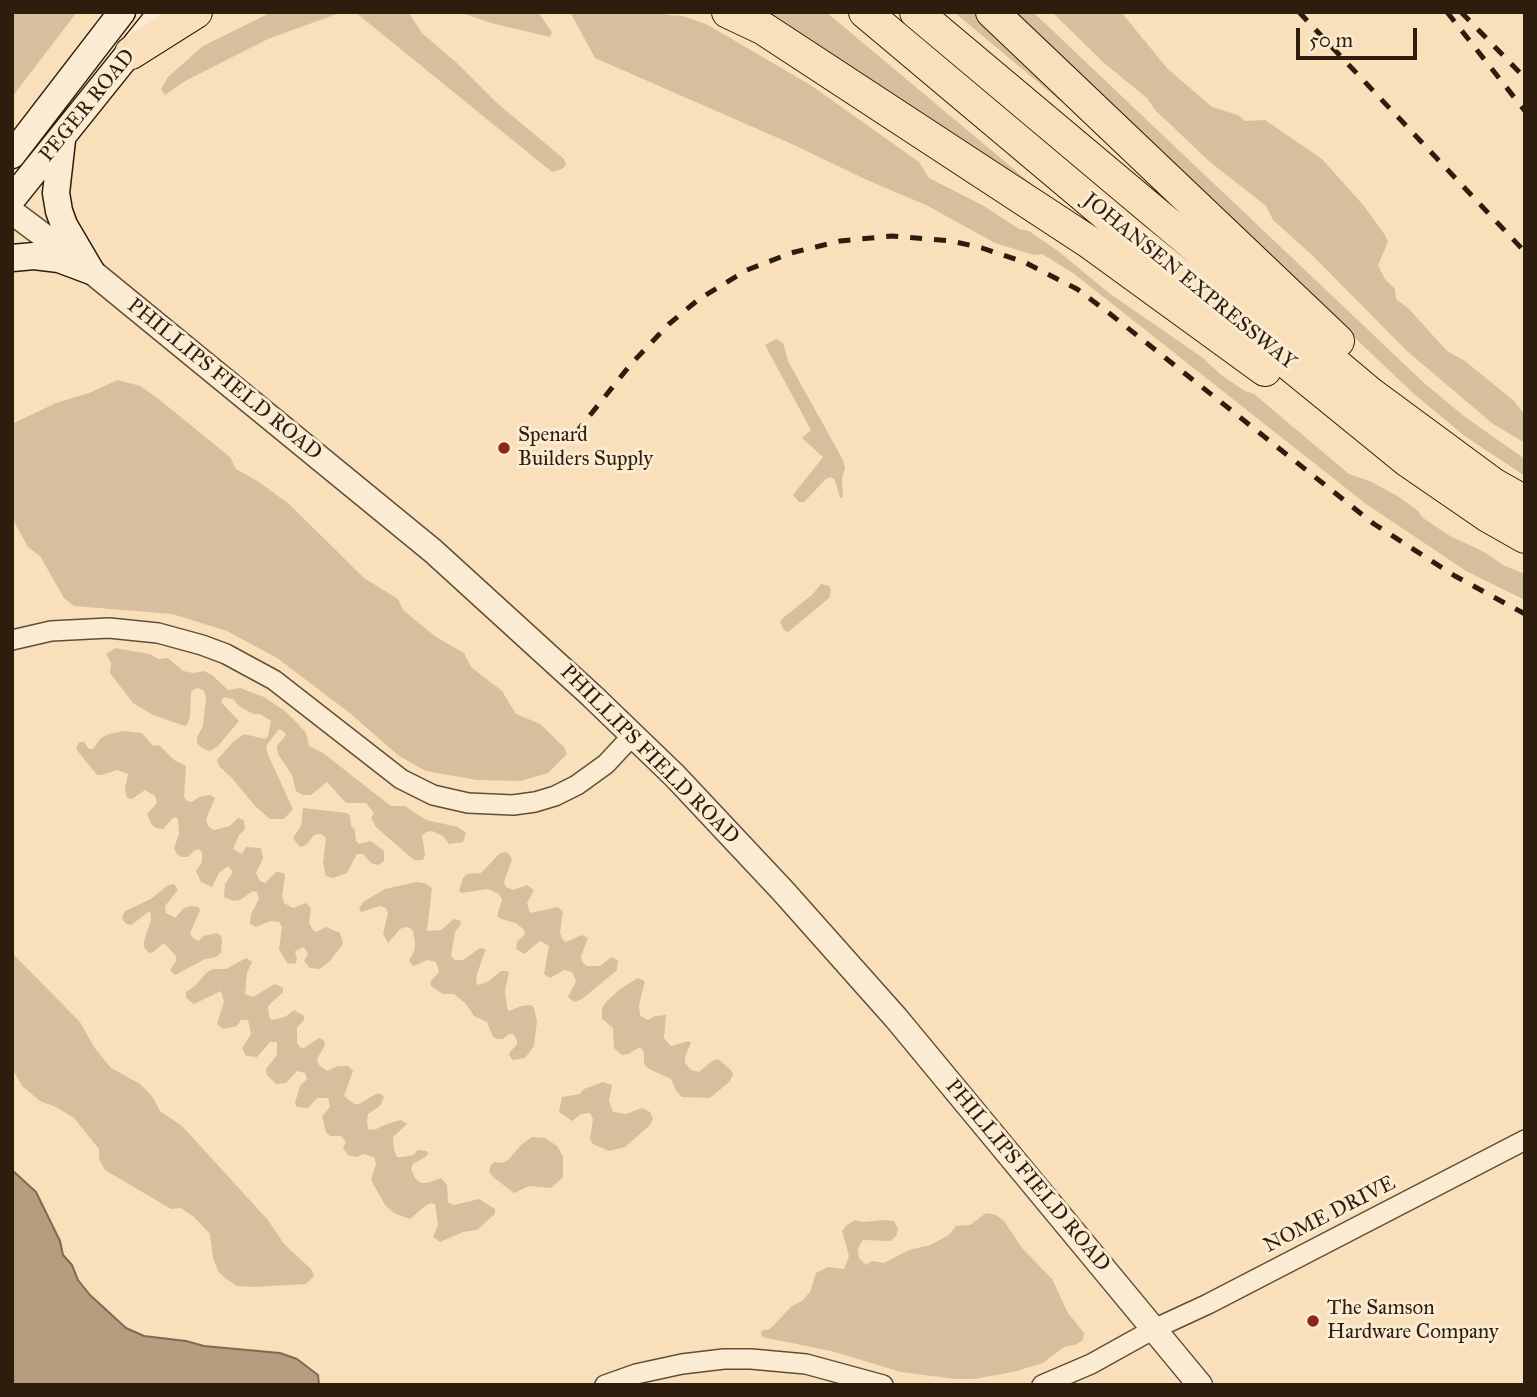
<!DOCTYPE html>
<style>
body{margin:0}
#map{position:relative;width:1537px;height:1397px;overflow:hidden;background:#f9e0ba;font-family:"IM FELL Great Primer",serif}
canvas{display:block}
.frame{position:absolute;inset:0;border:14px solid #2e1d0d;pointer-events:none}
.scale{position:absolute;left:1296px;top:28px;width:121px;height:32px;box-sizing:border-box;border:4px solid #2e1d0d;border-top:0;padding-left:9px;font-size:21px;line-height:24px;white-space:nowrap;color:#2e1d0d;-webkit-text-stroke:5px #fbebd2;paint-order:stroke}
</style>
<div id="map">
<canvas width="1537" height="1397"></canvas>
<div class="frame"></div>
<div class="scale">50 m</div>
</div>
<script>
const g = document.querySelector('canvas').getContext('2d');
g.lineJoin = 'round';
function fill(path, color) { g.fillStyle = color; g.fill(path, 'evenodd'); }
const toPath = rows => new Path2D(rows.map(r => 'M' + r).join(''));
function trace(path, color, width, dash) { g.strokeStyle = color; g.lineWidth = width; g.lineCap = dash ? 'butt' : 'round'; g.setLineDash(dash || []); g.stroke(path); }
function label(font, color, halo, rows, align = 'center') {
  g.font = font + ' "IM FELL Great Primer",serif'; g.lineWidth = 6; g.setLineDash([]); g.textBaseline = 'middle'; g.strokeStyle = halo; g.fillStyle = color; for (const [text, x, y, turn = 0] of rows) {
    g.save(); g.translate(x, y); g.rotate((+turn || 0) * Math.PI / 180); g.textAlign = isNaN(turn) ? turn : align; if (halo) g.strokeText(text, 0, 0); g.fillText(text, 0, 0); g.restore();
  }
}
const green = toPath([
 [15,12,77,12,12,97,12,16],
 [272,12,342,12,268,39,185,81,165,95,161,89,168,77,203,46],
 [355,12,408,12,422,33,458,64,498,104,564,159,566,165,562,169,552,172],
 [459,12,538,12,552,32,550,37,491,23],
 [570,12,661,12,668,15,683,16,708,25,812,86,919,162,929,178,984,206,1019,229,1029,231,1058,251,1109,293,1203,358,1221,375,1245,391,1254,394,1349,474,1372,482,1399,497,1418,511,1423,518,1450,536,1484,552,1505,566,1525,574,1525,600,1466,571,1366,504,1073,273,1042,254,1034,255,995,243,926,205,867,180,794,145,595,58],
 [765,12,826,12,1058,206],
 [954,12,983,12,1104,133,1058,99],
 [1011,12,1033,12,1423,382,1465,417,1525,459,1525,476,1466,437,1414,394],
 [1052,12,1121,12,1167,68,1212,107,1238,115,1245,121,1265,120,1322,159,1364,206,1385,235,1388,242,1378,265,1385,279,1395,289,1396,299,1409,309,1447,351,1465,361,1514,401,1525,415,1525,443,1493,424,1407,351,1313,256,1273,220,1266,206,1210,162,1155,110,1147,98,1104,63],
 [776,339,783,343,788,361,843,460,845,469,842,478,843,497,840,498,835,480,831,477,826,479,804,502,799,502,793,495,823,457,802,438,811,430,765,345],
 [118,380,140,386,156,397,230,457,236,469,259,482,289,504,364,578,398,599,403,610,436,637,464,653,471,667,502,691,516,714,540,724,564,747,567,754,548,773,520,781,477,780,426,771,399,756,351,714,277,658,227,631,172,614,74,606,64,598,40,556,28,547,12,518,12,424,56,403,89,393],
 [821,584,829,586,831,591,829,598,792,629,788,632,784,630,780,622,783,618,813,594],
 [115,648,150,654,158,659,168,658,183,671,193,673,204,671,212,675,228,690,240,688,264,697,285,711,298,724,306,733,309,746,323,753,391,806,405,806,426,820,458,827,466,833,463,842,449,844,443,836,432,831,426,832,422,836,425,854,423,860,414,860,376,827,371,818,374,813,366,803,346,803,327,782,311,795,303,795,296,791,292,775,278,754,277,746,286,735,284,732,279,729,266,746,268,755,293,809,284,819,270,819,255,806,231,777,219,766,217,760,234,741,244,734,265,739,268,736,271,721,260,714,253,714,239,706,233,699,224,697,221,702,239,721,218,746,210,751,202,748,197,743,197,737,203,726,206,698,204,691,198,688,191,691,190,717,188,723,185,726,153,715,133,703,110,673,111,663,106,654],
 [124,731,142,733,153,746,159,745,174,760,186,766,184,797,187,801,192,802,199,797,210,795,215,798,206,819,208,826,214,830,230,826,238,818,244,820,245,829,239,835,233,849,242,854,246,847,261,848,263,858,256,873,260,881,265,883,276,872,284,873,285,876,282,895,284,903,293,908,306,903,311,908,309,923,313,930,316,932,326,927,340,933,343,944,330,961,320,969,310,968,304,961,308,954,304,947,295,951,297,960,295,964,287,963,279,949,282,927,279,922,270,921,256,927,250,924,251,914,259,899,257,892,253,891,240,900,234,901,224,897,225,884,233,872,228,866,219,873,212,887,201,882,196,871,202,862,202,852,198,849,194,851,188,857,182,857,177,854,174,848,179,834,178,819,175,817,172,819,163,829,156,828,152,825,147,814,157,803,155,796,145,790,132,799,127,798,125,789,128,774,117,770,102,775,97,775,76,749,79,742,84,742,89,749,93,749,101,738,109,734],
 [303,808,347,813,350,816,351,826,355,830,356,841,359,844,371,841,375,844,384,851,384,861,378,865,371,863,363,854,357,854,347,873,333,878,326,876,323,863,326,838,321,834,314,835,306,845,300,847,293,838,301,826],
 [505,852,509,854,512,859,504,882,506,887,513,890,527,885,534,890,527,903,530,913,558,907,563,912,560,932,562,939,566,942,582,935,588,938,581,956,582,962,587,966,600,966,611,957,618,960,617,970,582,999,574,1002,568,997,576,981,572,972,564,970,550,978,544,974,549,946,540,941,524,954,516,949,517,942,525,934,524,930,516,923,501,919,497,916,502,900,499,894,488,889,462,893,459,891,463,878,467,874,481,873,499,854],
 [416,882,424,883,432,888,427,931,441,930,454,919,461,921,461,924,455,932,451,956,455,960,463,960,480,948,486,949,477,974,476,983,479,985,489,981,501,971,506,971,509,972,505,991,507,1008,509,1011,521,1006,531,1005,534,1008,537,1021,534,1046,525,1058,513,1060,509,1055,510,1052,517,1044,517,1040,513,1034,509,1034,503,1039,497,1039,493,1037,487,1022,474,1016,466,1004,454,994,443,994,431,986,430,982,439,972,436,962,427,960,414,966,411,964,409,960,414,952,415,943,413,931,410,928,405,927,400,929,388,943,383,934,388,913,386,908,380,906,361,912,359,909,363,902,385,889],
 [174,884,178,890,165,906,166,913,175,918,184,908,190,906,198,907,200,910,190,933,193,938,198,941,204,936,217,933,221,936,222,941,221,953,216,957,205,959,175,975,170,970,176,961,176,956,164,943,152,953,148,952,144,947,144,941,151,920,150,911,131,925,126,924,122,918,125,911,151,899,168,885],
 [12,953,80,1022,94,1047,111,1068,140,1084,152,1096,160,1111,182,1126,268,1220,284,1244,311,1269,314,1276,306,1284,252,1287,237,1286,226,1279,218,1271,213,1258,210,1234,194,1217,181,1208,171,1209,105,1170,99,1159,99,1149,74,1118,56,1107,40,1101,22,1086,12,1068,14,1042,12,1032],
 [246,958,252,962,247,973,245,994,253,997,275,984,283,988,283,992,268,1006,269,1016,271,1020,285,1017,294,1010,304,1016,304,1020,297,1028,297,1043,300,1047,304,1048,319,1038,324,1040,325,1045,317,1059,319,1065,327,1071,338,1066,348,1066,353,1071,344,1096,354,1104,359,1104,376,1094,381,1094,384,1097,380,1106,368,1114,367,1121,368,1129,374,1130,387,1124,401,1120,407,1124,393,1137,394,1150,397,1157,402,1157,413,1155,418,1150,427,1151,428,1154,425,1157,413,1164,411,1169,415,1178,421,1183,427,1183,441,1178,447,1185,448,1202,454,1205,479,1199,495,1209,495,1214,477,1230,463,1232,440,1242,433,1237,438,1225,435,1204,431,1203,425,1206,410,1219,394,1213,385,1205,371,1180,376,1164,374,1157,363,1154,357,1157,348,1155,343,1148,346,1142,341,1136,330,1136,326,1132,322,1116,330,1107,328,1098,317,1098,308,1108,297,1107,295,1103,300,1086,307,1079,305,1073,297,1071,286,1083,276,1084,267,1075,266,1069,277,1055,277,1042,270,1042,257,1057,246,1056,242,1048,251,1034,248,1020,241,1020,237,1026,223,1029,217,1024,224,1002,221,991,194,1004,186,998,186,992,196,985,206,973,213,969,226,969],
 [638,978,645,981,639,1005,640,1016,648,1020,655,1016,666,1015,664,1038,671,1046,689,1041,691,1043,685,1057,685,1063,691,1070,699,1072,712,1061,718,1059,731,1070,733,1074,730,1081,710,1098,682,1097,676,1091,671,1079,647,1068,644,1063,644,1052,640,1047,628,1054,622,1055,614,1048,613,1028,602,1019,602,1008,606,1002,620,989],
 [603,1082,612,1085,609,1101,613,1112,626,1114,642,1108,650,1112,653,1119,650,1125,625,1147,609,1151,593,1144,590,1139,593,1119,590,1113,581,1114,572,1121,559,1112,562,1097,580,1094,584,1089],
 [532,1137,545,1138,557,1146,563,1156,563,1177,551,1188,529,1186,514,1193,493,1177,489,1171,491,1165,495,1162,502,1163,508,1160,521,1145],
 [986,1213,996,1215,1004,1221,1022,1248,1052,1279,1068,1313,1084,1333,1083,1340,1075,1345,1064,1347,1043,1363,1013,1372,974,1379,955,1379,901,1372,831,1351,762,1337,761,1331,770,1329,792,1306,802,1301,810,1292,816,1273,828,1267,844,1269,849,1256,842,1231,847,1225,855,1220,863,1222,885,1220,894,1221,898,1229,896,1236,890,1241,863,1240,858,1248,859,1258,866,1265,872,1261,884,1263,909,1250,930,1245,949,1235,956,1226,970,1225]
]);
const water = toPath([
 [12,1170,36,1192,60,1241,63,1255,72,1265,78,1280,90,1295,126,1328,144,1336,186,1341,204,1346,280,1353,297,1359,318,1375,319,1385,12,1385,12,1170]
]);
const minor = toPath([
 [12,640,51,631,109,628,158,633,202,645,226,654,274,680,401,779,433,795,468,803,513,805,535,802,555,796,577,785,606,764,633,735],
 [605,1385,636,1374,682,1364,724,1359,751,1359,806,1364,883,1385],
 [1042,1385,1091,1364,1154,1329,1208,1304,1525,1140]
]);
const tertiary = toPath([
 [12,212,91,271,433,551,592,696,675,776,783,891,896,1018,1200,1385]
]);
const secondary = toPath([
 [62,140,56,193,59,211,64,225,91,271],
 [12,155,122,12],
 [12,199,162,12],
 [12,258,34,256,59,259,91,271]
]);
const trunk = toPath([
 [728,12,764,29,1089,242,1265,370],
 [865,12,1134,238,1408,461,1488,516,1525,537],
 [916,12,1371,394,1493,484,1525,502],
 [992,12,1338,341],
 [131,53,196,12]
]);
const rail = toPath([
 [1299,12,1525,252],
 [1447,12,1525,111],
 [1461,12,1525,78],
 [575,434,631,364,669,324,699,299,747,270,791,253,840,241,892,236,951,241,982,248,1024,262,1077,289,1109,313,1374,524,1455,576,1525,614]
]);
const markers = [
 [504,448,7,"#8f2418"],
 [1313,1321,7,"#8f2418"]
];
const streetNames = [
 ["PEGER ROAD",88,106,-51],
 ["JOHANSEN EXPRESSWAY",1189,282,39],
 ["PHILLIPS FIELD ROAD",224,380,39],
 ["PHILLIPS FIELD ROAD",649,755,45],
 ["PHILLIPS FIELD ROAD",1027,1176,50],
 ["NOME DRIVE",1330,1215,-27]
];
const poiNames = [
 ["Spenard",518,436],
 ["Builders Supply",518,460],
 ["The Samson",1327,1309],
 ["Hardware Company",1327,1333]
];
fill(green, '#d6bf9d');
fill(water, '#b49e7f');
trace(water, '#7e6a51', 2);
trace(minor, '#614e38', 22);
trace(tertiary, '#614e38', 27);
trace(secondary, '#2e1d0d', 29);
trace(trunk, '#2e1d0d', 34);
trace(minor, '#fbebd2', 19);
trace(tertiary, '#fbebd2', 24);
trace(secondary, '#fbebd2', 26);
trace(trunk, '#f9e0ba', 32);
trace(rail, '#2e1d0d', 5, [12, 12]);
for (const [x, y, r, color] of markers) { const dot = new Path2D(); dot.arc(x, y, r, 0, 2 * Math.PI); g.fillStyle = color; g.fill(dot); trace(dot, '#fbebd2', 2.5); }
label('21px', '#2e1d0d', '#fbebd2', streetNames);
label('21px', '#2e1d0d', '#fbebd2', poiNames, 'left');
</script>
